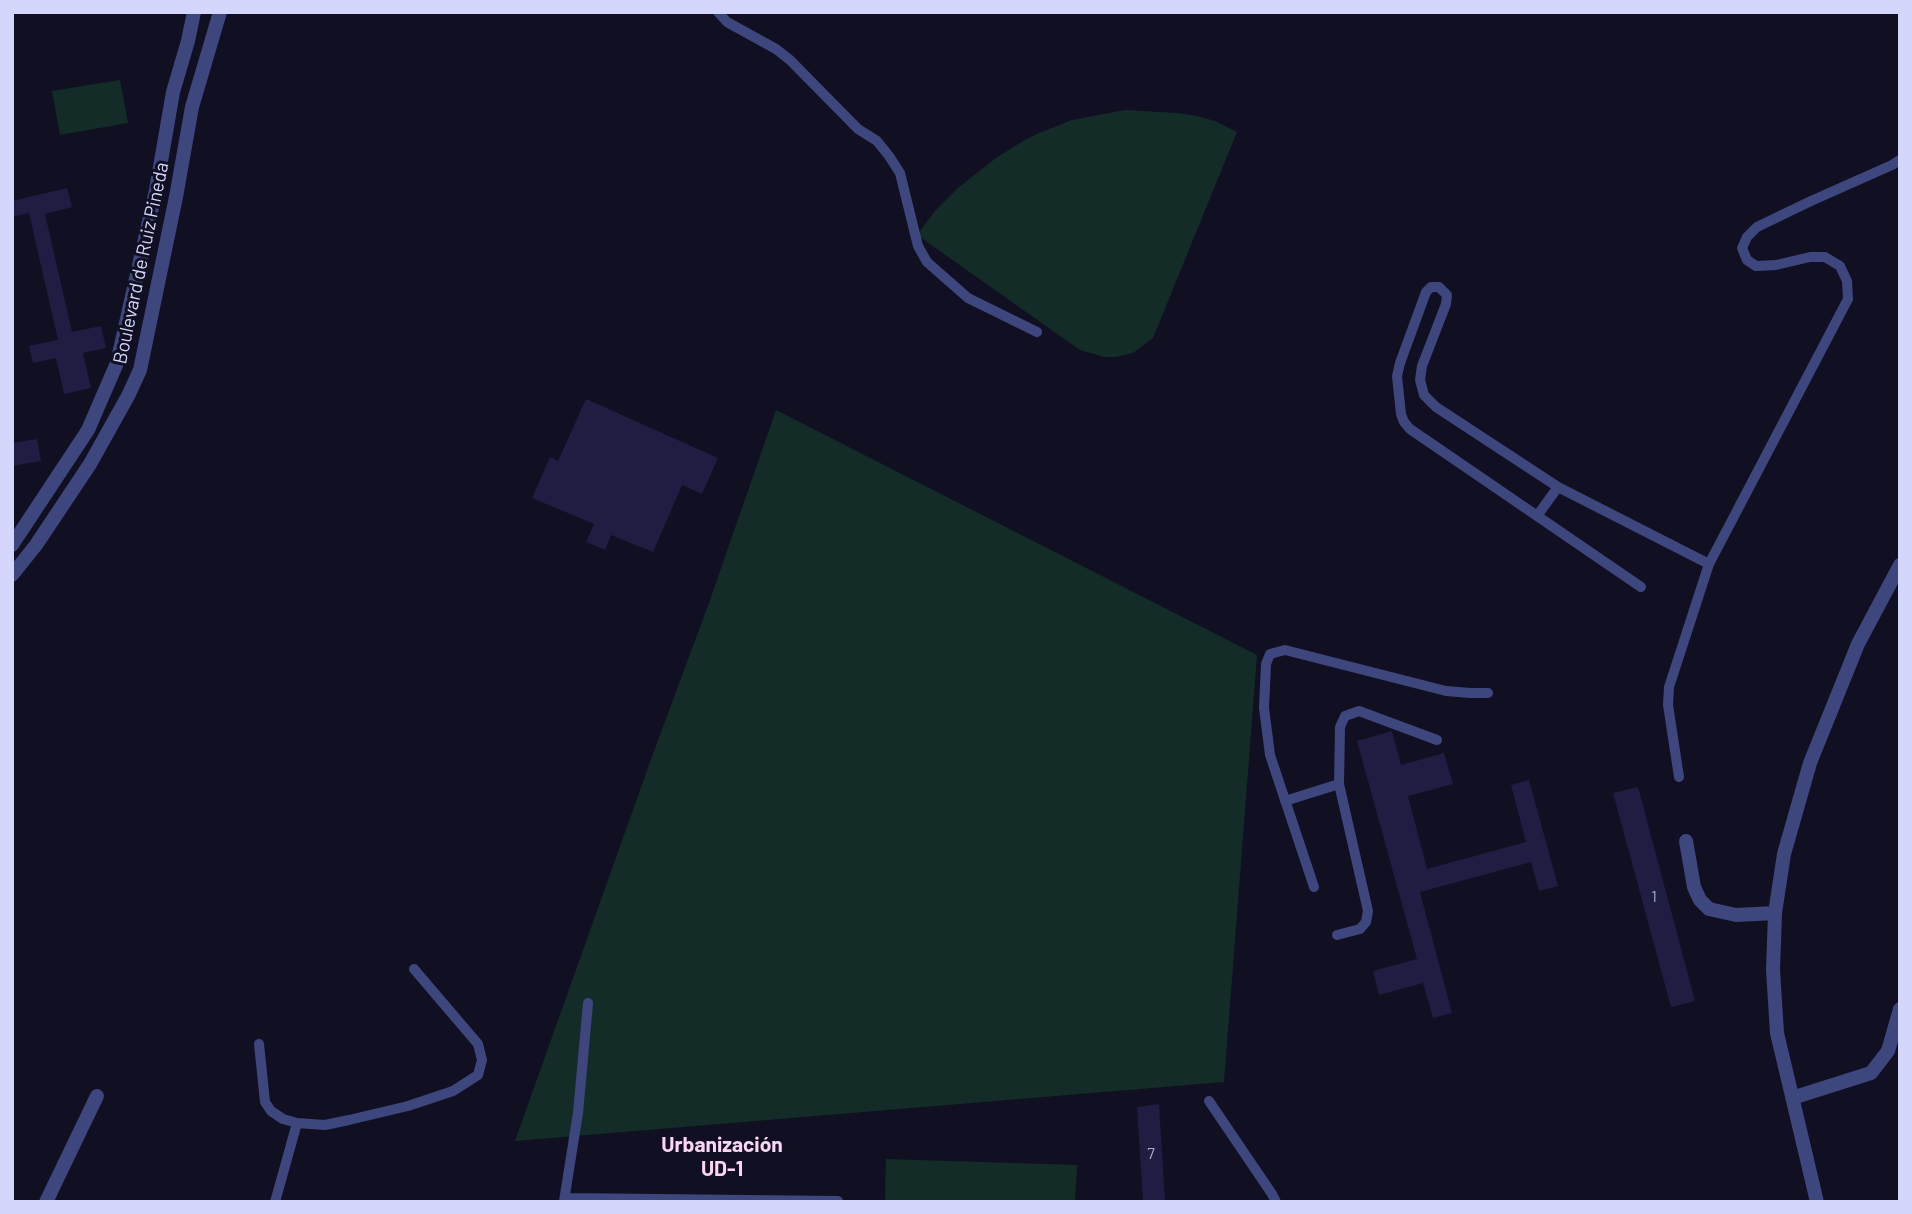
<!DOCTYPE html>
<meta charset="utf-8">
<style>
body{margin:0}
#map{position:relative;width:1912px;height:1214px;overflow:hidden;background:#101022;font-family:Barlow,sans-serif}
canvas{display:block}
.frame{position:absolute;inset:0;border:14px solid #d4d6fc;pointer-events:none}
</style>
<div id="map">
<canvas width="1912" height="1214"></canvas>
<div class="frame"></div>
</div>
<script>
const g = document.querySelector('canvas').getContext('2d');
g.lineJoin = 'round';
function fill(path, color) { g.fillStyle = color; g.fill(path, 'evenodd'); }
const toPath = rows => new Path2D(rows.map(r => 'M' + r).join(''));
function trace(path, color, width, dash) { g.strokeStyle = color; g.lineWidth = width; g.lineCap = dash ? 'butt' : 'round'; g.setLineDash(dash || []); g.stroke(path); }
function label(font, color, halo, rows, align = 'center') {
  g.font = font + ' Barlow,sans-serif'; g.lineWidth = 6; g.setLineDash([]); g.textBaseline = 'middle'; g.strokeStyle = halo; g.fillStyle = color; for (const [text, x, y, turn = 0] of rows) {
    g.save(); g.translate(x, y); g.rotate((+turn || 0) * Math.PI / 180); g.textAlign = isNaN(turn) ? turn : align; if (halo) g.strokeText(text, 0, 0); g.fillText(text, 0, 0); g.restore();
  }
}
const green = toPath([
 [120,80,128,123,60,135,52,91],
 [1125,110,1176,113,1197,116,1215,121,1237,132,1153,338,1133,353,1115,357,1104,357,1080,350,917,235,934,212,959,187,996,158,1023,141,1039,133,1072,120],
 [776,410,1257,655,1224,1082,515,1141,650,762,710,600],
 [886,1159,1077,1165,1075,1202,885,1202]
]);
const building = toPath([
 [67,188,72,207,45,214,72,332,101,326,106,348,83,353,91,388,64,394,56,358,33,363,29,346,58,340,29,213,12,217,12,201],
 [586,399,718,458,702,494,682,485,653,552,611,535,605,550,586,542,594,524,532,498,550,457,558,461],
 [37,439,41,461,12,466,12,443],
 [1392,731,1401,765,1444,753,1453,784,1408,796,1427,869,1526,842,1511,785,1529,780,1558,886,1539,891,1531,862,1420,892,1452,1013,1433,1018,1423,983,1379,995,1373,971,1417,959,1357,741],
 [1638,787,1695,1001,1671,1007,1613,793],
 [1159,1104,1165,1202,1143,1202,1137,1107]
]);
const lane = toPath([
 [718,12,727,22,776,49,790,60,858,129,877,141,889,156,900,173,918,246,927,262,968,298,1037,332],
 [1537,516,1558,487],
 [1641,587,1410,429,1404,422,1401,414,1397,376,1400,363,1426,292,1431,287,1439,287,1447,295,1446,304,1422,366,1420,380,1424,395,1436,407,1558,487,1709,564],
 [1679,777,1668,705,1669,687,1709,564,1848,299,1847,281,1840,266,1825,257,1810,257,1776,265,1756,266,1747,260,1742,248,1747,237,1757,227,1811,201,1892,165,1900,160],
 [1285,801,1339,784],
 [1314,887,1270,755,1264,708,1266,664,1270,654,1285,650,1446,691,1470,693,1488,693],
 [1337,935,1360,929,1366,922,1368,911,1339,784,1340,727,1345,716,1359,711,1437,740],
 [259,1044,265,1102,271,1111,283,1119,297,1123,325,1125,349,1120,408,1106,453,1091,478,1075,482,1060,478,1044,414,969],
 [1209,1101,1272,1194,1276,1202],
 [565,1198,838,1201],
 [564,1201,578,1113,588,1003],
 [275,1202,297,1123]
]);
const street = toPath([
 [12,545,88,430,117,363,156,190,173,92,188,41,194,12],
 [12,575,36,545,90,464,128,396,140,370,176,197,192,107,220,12],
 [1686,841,1694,887,1700,900,1709,909,1736,915,1775,913],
 [1792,1098,1871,1073,1888,1051,1900,1009],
 [46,1202,97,1096],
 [1817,1202,1777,1033,1773,970,1775,913,1784,854,1810,763,1858,644,1900,565]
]);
const numberNames = [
 ["1",1654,897],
 ["7",1151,1154]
];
const streetNames = [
 ["Boulevard de Ruiz Pineda",141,263,-78]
];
const neighbourhoodNames = [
 ["Urbanización",722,1145],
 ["UD-1",722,1169]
];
fill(green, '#132c27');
fill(building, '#1f1d42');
trace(lane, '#3e467e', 10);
trace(street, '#3e467e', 14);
label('16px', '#a7a8ce', null, numberNames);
label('19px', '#d4d6fc', '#101022', streetNames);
label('bold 21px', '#fcd6f4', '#101022', neighbourhoodNames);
</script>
